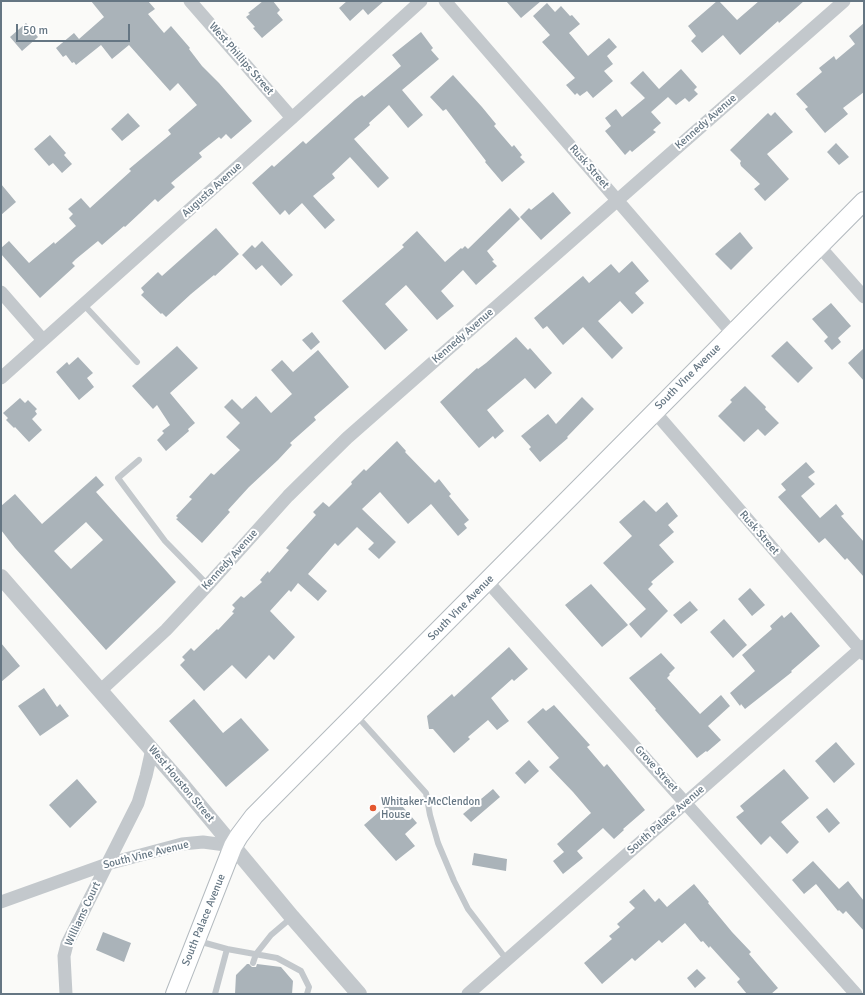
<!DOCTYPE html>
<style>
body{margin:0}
#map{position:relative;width:865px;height:995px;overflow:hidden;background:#fafaf8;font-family:Signika,sans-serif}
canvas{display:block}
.frame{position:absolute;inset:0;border:2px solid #657683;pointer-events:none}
.scale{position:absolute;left:16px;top:24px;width:114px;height:18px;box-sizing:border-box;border:2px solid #657683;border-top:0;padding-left:5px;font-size:12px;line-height:14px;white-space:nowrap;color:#657683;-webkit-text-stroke:3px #fff;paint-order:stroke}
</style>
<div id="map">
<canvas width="865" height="995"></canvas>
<div class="frame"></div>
<div class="scale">50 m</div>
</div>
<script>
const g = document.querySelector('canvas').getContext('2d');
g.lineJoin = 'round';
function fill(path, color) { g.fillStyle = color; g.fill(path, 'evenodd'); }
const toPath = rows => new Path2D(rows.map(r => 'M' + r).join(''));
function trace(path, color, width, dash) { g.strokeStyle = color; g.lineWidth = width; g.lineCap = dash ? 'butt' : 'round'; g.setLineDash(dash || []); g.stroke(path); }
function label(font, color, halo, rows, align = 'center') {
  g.font = font + ' Signika,sans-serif'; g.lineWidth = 4; g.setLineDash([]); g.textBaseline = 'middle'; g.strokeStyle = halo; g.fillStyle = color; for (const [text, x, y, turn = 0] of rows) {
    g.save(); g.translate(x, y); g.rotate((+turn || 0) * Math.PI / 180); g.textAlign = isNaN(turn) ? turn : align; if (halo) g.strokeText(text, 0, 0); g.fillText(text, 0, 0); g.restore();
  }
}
const building = toPath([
 [91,1,148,1,155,9,148,14,164,33,171,26,190,48,189,49,202,66,219,83,252,121,231,139,226,134,221,139,219,137,199,153,202,157,171,183,175,187,158,202,155,199,125,227,124,226,102,245,98,241,76,259,72,263,75,266,40,298,1,254,1,248,9,241,29,263,54,242,55,244,76,226,69,218,73,214,68,209,81,198,90,208,131,171,129,169,171,134,168,130,197,105,178,83,170,91,129,45,112,59,101,45,76,65,74,62,72,63,66,55,63,57,56,48,74,33,79,39,104,17],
 [263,1,273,1,280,10,277,13,283,20,262,38,253,28,255,27,246,17,250,14,248,13],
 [347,1,384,1,368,15,363,9,350,21,339,8],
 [506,1,541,1,521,18],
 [717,1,719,1,737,20,759,1,804,1,779,23,778,21,740,55,723,35,702,53,691,41,696,36,688,26],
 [547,3,555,12,561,6,570,16,572,15,580,24,569,33,588,56,609,38,617,47,607,56,613,64,604,71,613,81,593,98,587,91,580,96,577,93,575,95,566,85,575,78,542,42,550,35,533,16],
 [26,23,38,37,22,51,10,37],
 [864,23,864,92,843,108,848,114,825,133,805,109,808,107,796,94,822,72,819,68,834,56,836,60,855,44,849,36],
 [421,32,433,48,431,50,439,59,402,90,423,115,408,128,389,105,369,123,370,125,354,139,389,178,378,188,350,157,332,174,335,178,313,196,335,220,325,229,302,203,289,215,285,210,280,215,252,183,272,165,274,167,303,141,306,144,355,100,362,95,364,97,401,66,392,55],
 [681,69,697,87,694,90,698,94,689,102,685,98,676,105,668,97,651,112,661,123,653,130,656,132,632,152,630,150,625,155,605,131,611,126,605,118,616,109,622,117,645,98,630,83,643,71,659,89],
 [453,75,482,107,496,124,494,126,512,147,514,145,522,155,520,157,525,162,502,182,485,162,486,161,446,109,443,111,430,97],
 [775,112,793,132,767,154,789,179,765,201,754,189,760,184,741,166,740,163,741,161,730,150,768,113,771,116],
 [128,113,140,126,122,141,111,129],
 [50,135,66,153,64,155,72,164,62,173,53,163,49,166,34,149],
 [836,143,849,157,839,165,827,152],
 [1,184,16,202,1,215],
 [553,192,571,213,541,240,520,217,529,208,531,210],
 [510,208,520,219,487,251,494,260,492,261,497,266,476,285,463,270,441,291,454,306,437,320,406,285,385,304,408,330,385,350,342,301,404,247,402,245,417,231,445,262,461,248,462,249,465,246,468,249],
 [216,228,239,254,215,276,214,275,191,294,166,317,162,313,161,314,141,295,144,292,141,288,158,272,162,276],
 [740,232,753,248,731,270,715,254],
 [262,241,293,275,281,286,262,265,256,270,242,255,252,245,255,248],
 [632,261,649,281,635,293,644,303,632,314,620,301,598,321,623,348,612,359,583,327,563,345,547,326,543,329,534,318,583,276,589,283,611,264,619,273],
 [831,303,851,326,838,338,841,342,832,350,824,341,828,337,812,319],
 [312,332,320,342,311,350,302,340],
 [516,337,528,350,530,348,552,373,535,389,525,378,487,410,504,431,495,439,493,436,479,448,440,402,477,368,478,369,486,363],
 [787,341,813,368,798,383,771,356],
 [177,346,198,368,170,393,195,423,188,429,189,431,166,451,157,440,164,433,162,431,170,425,157,405,153,409,132,386],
 [864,348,864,381,848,363],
 [318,350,349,387,314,417,316,420,290,443,292,445,278,460,249,487,228,510,230,512,202,543,176,519,178,518,176,516,192,499,189,497,211,473,214,475,240,450,226,437,240,423,224,407,232,399,242,409,256,396,271,413,292,394,271,370,282,360,293,372],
 [78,357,93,373,87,378,94,387,79,400,56,372,67,362,69,365],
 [745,386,766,407,765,409,779,423,765,436,758,429,744,442,718,416,732,402,730,400],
 [582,397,594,409,567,437,568,438,540,462,529,449,531,447,521,436,548,414,556,424],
 [20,398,25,403,28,400,37,409,35,411,37,414,32,419,42,430,29,442,15,427,14,428,6,420,8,418,3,413],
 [397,441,406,451,405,452,435,483,439,479,451,494,449,496,469,520,464,524,467,528,458,536,431,504,408,524,380,492,362,509,396,542,379,559,368,549,374,543,357,527,338,546,335,543,308,574,327,591,318,601,298,583,291,592,289,590,270,611,295,637,274,660,269,655,246,679,232,665,204,691,180,665,185,660,182,657,191,648,194,651,217,629,218,630,234,613,232,612,235,608,232,605,241,596,244,598,262,582,260,580,268,571,269,573,289,550,286,548,316,515,313,512,323,502,329,507,352,484,351,482,364,469,366,471],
 [806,462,815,472,808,477,815,484,801,496,820,518,836,504,844,514,841,516,864,542,864,577,847,558,845,560,825,538,819,543,778,497,786,490,781,484],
 [96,476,104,485,96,492,176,582,106,650,15,548,1,530,1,506,15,494,42,524],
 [86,522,103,540,71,569,54,551],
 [644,500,656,512,667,502,678,516,668,525,674,532,659,545,674,562,651,582,653,584,648,589,668,611,641,638,629,624,646,609,603,563,632,536,619,522],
 [591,584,628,625,602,647,565,605],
 [750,588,765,605,752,616,738,599],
 [690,601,698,610,681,624,673,615],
 [791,612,820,646,791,671,792,672,745,709,741,704,740,706,730,693,755,671,742,655,772,629,770,626,782,615,784,618],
 [724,619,747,645,733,658,710,632],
 [1,643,20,666,1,682],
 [509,647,528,669,514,681,512,679,491,698,509,721,497,730,488,720,468,737,470,739,454,753,433,729,429,729,427,716,452,694,454,697],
 [661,653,675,668,669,674,670,675,667,678,700,714,721,695,730,706,708,726,721,740,707,752,706,751,697,758,655,710,656,709,629,678],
 [44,688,57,707,60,704,69,716,40,736,18,706],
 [194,699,223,733,241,718,269,750,226,787,169,721],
 [554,705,590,745,587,747,604,767,607,764,645,810,623,829,624,830,614,839,603,828,577,851,583,858,563,874,553,861,564,852,557,844,591,813,573,792,549,767,559,758,527,722,543,708,546,711],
 [836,742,855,764,834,783,815,761],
 [529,760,539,771,525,784,515,773],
 [784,769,809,798,781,822,799,842,787,854,770,836,761,845,736,817,744,811,740,806],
 [77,779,97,802,70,828,49,805],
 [493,789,500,797,471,822,463,814],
 [395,798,417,823,405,834,415,846,396,861,364,825],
 [827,808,840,823,829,833,816,817],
 [474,853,507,859,506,871,472,865],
 [813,861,839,889,848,881,864,901,864,931,846,911,843,914,839,910,838,911,816,884,804,894,792,880],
 [694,884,709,902,708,903,732,932,751,952,749,954,778,988,771,994,747,994,737,982,740,979,710,946,709,948,703,941,701,942,685,923,662,943,659,940,635,961,632,958,602,984,584,963,612,939,609,936,620,927,617,924,635,908,629,902,644,889,655,902,659,898,667,907],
 [103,932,131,943,124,962,96,950],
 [247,964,249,964,252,967,256,967,257,964,281,967,293,981,292,994,235,994,236,975],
 [697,969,706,978,695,988,687,978]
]);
const service = toPath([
 [84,305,137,362],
 [139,460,118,478,165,541,208,585],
 [356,715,426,793,430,815,438,843,454,881,468,909,507,960],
 [198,941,227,949],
 [253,963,256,954,271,935,291,918],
 [215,994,227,949,277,958,301,971,309,987,307,994]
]);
const minor = toPath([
 [190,1,292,118],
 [445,1,732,333],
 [819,246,864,297],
 [1,292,43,340],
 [1,378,292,118,421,1],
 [654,411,864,654],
 [487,581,856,994],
 [101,690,166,630,208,585,288,496,347,438,844,1],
 [1,902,107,864,182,844,203,842,233,846],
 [66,994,64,956,67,944,138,803,146,776,152,749],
 [468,994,864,646]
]);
const tertiary = toPath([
 [1,577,179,781,292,917,359,994]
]);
const secondary = toPath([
 [175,994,233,846,239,836,254,816,864,201]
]);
const markers = [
 [373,808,4,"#e4572e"]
];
const streetNames = [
 ["West Phillips Street",241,59,49],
 ["Kennedy Avenue",706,122,-41],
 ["Rusk Street",589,167,49],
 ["Augusta Avenue",212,190,-42],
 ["Kennedy Avenue",463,336,-41],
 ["South Vine Avenue",688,377,-45],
 ["Rusk Street",759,533,49],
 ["Kennedy Avenue",230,560,-48],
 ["South Vine Avenue",461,608,-45],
 ["Grove Street",656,769,48],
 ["West Houston Street",181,784,50],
 ["South Palace Avenue",666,820,-41],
 ["South Vine Avenue",146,855,-14],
 ["Williams Court",83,914,-65],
 ["South Palace Avenue",204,920,-68]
];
const poiNames = [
 ["Whitaker-McClendon",381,802],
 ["House",381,815]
];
fill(building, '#aab3b9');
trace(secondary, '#b3babf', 20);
trace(service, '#c3c8cc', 6);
trace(minor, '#c3c8cc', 13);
trace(tertiary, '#c3c8cc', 16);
trace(secondary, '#fff', 18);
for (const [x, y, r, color] of markers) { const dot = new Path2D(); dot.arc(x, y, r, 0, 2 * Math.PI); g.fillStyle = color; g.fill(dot); trace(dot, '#fff', 1.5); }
label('11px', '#657683', '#fff', streetNames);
label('11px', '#657683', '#fff', poiNames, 'left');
</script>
